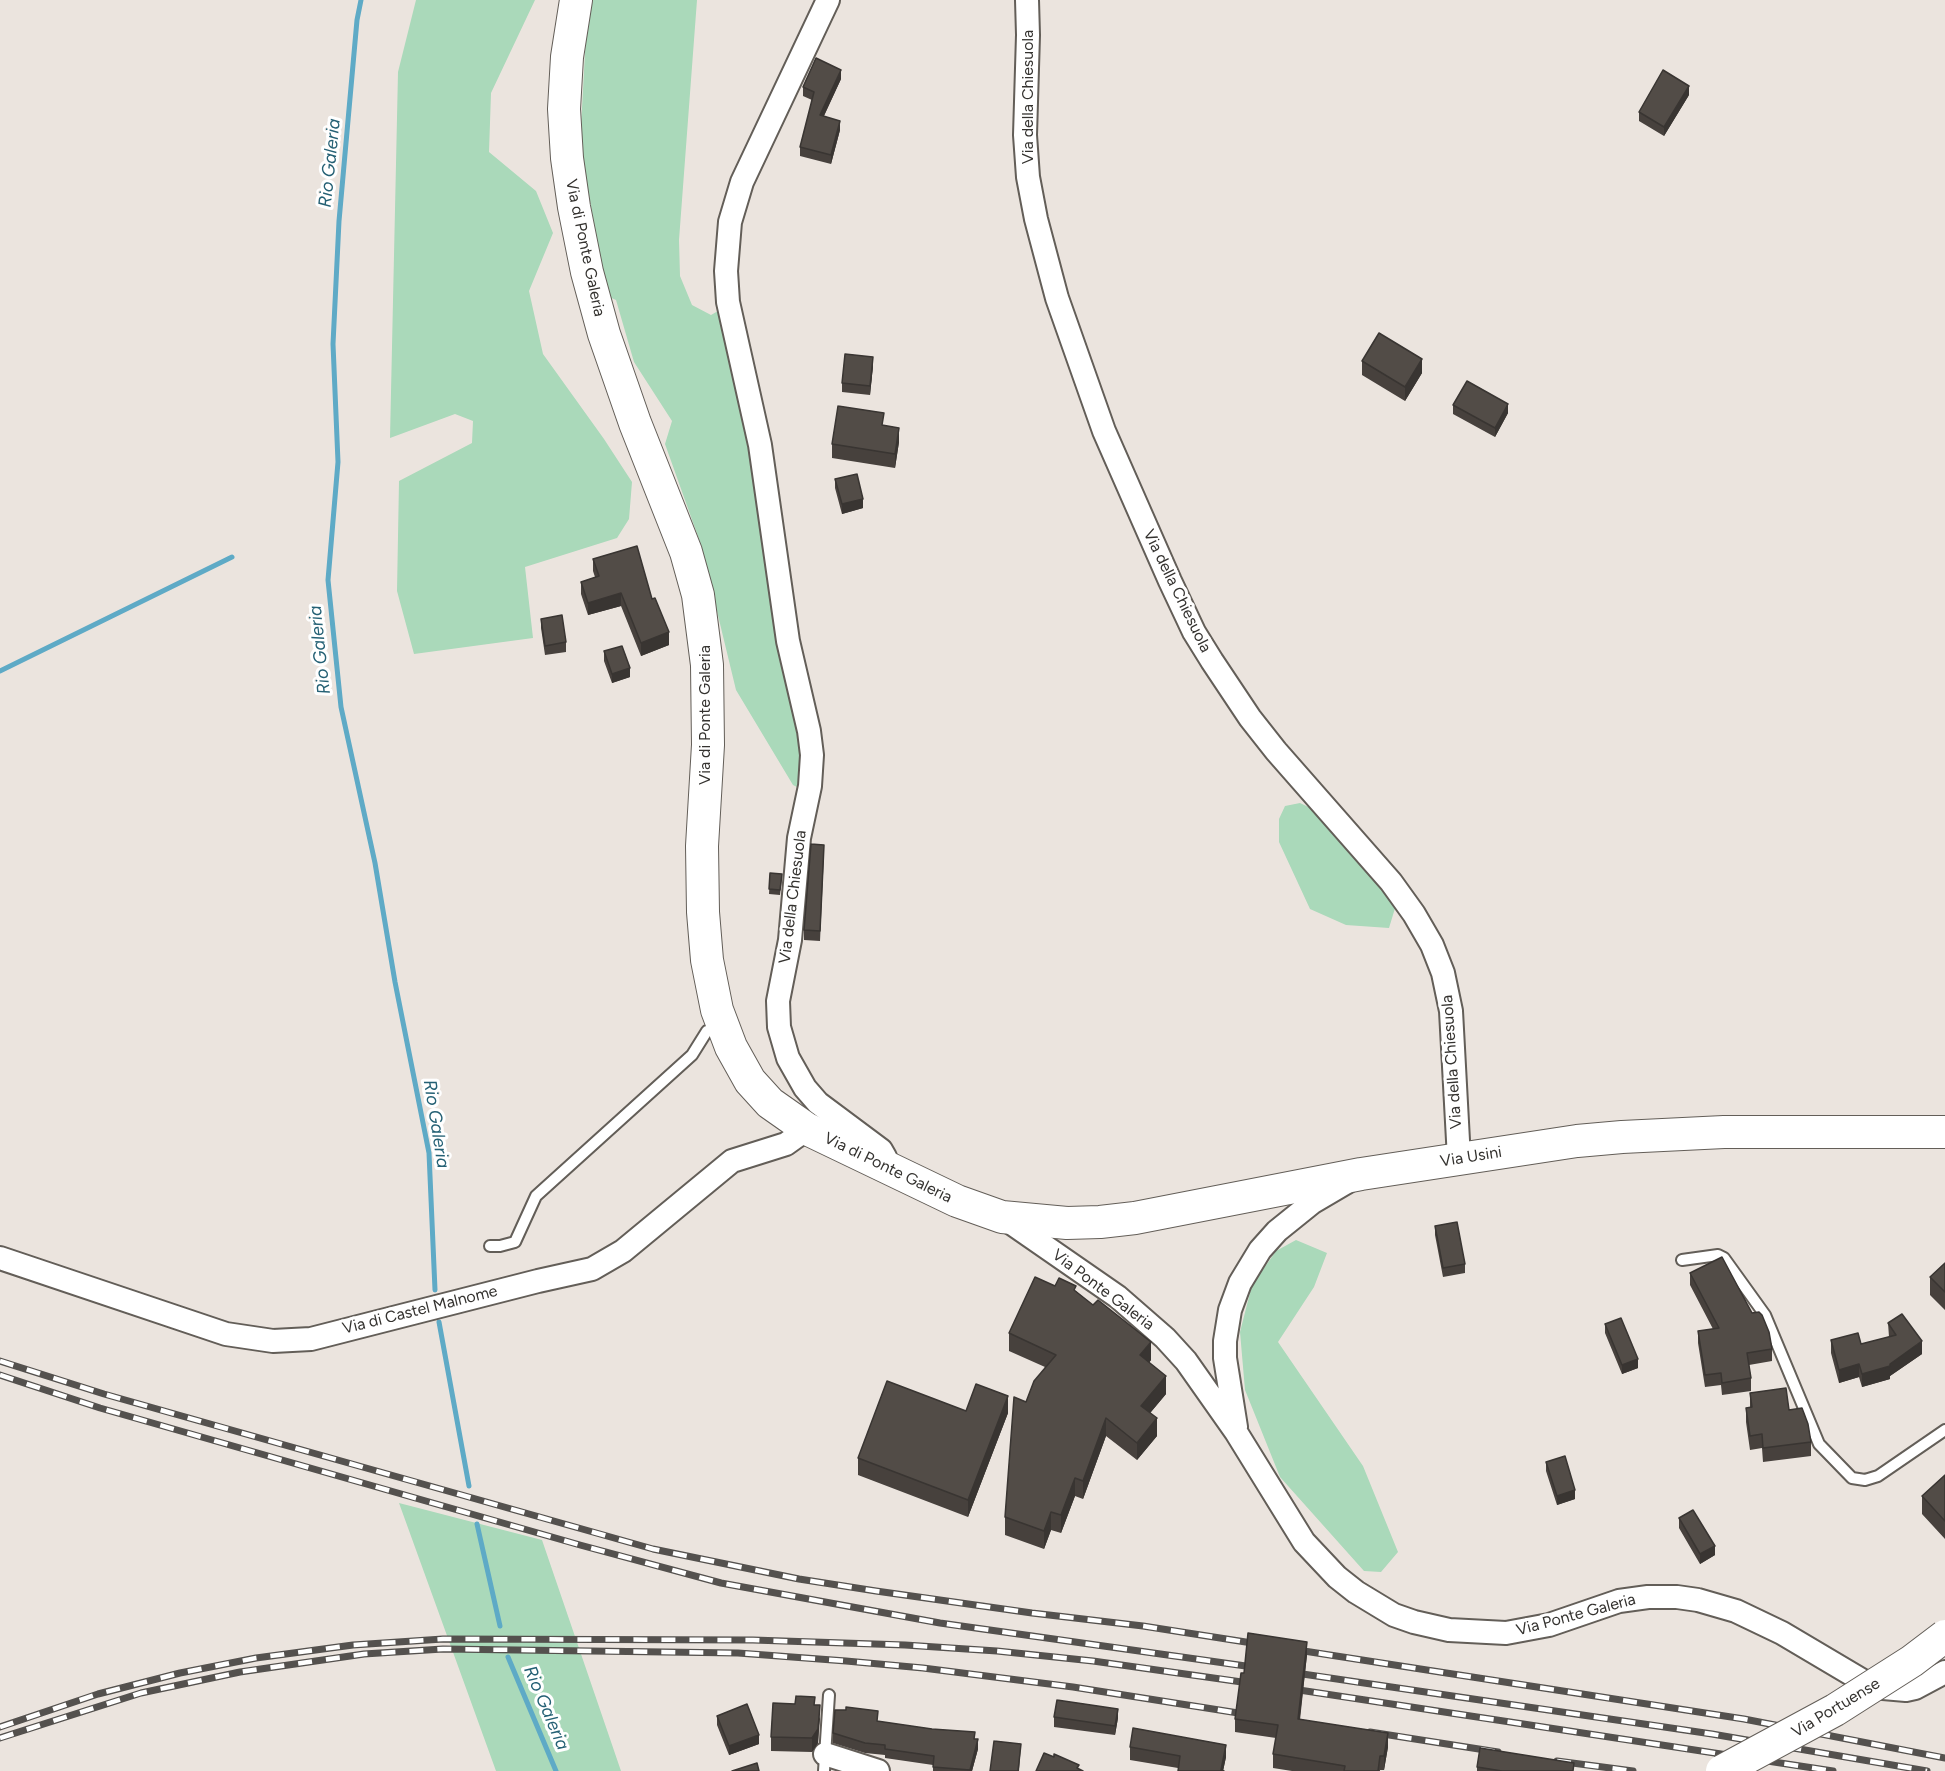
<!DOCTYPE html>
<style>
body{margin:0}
canvas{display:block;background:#ebe4de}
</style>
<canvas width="1945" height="1771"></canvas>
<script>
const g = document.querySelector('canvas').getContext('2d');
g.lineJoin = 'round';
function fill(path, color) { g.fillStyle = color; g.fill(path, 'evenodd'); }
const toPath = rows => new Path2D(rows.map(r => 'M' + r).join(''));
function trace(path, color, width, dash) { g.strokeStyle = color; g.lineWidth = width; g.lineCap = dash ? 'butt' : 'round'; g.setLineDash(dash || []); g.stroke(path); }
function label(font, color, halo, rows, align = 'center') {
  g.font = font + ' Figtree,sans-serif'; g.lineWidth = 6; g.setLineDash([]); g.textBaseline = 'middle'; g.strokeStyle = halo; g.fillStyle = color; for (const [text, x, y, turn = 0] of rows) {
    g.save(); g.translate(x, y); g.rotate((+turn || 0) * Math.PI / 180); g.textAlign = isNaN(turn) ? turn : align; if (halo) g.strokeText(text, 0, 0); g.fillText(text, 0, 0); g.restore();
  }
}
const green = toPath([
 [416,0,535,0,491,93,489,152,536,191,553,233,529,291,543,354,604,439,632,482,629,519,617,538,525,567,533,638,414,654,397,591,399,481,472,443,473,421,455,414,390,438,398,72],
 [593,0,697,0,679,240,680,276,692,305,711,315,725,307,803,713,803,790,793,785,736,690,701,545,665,444,672,421,634,362,616,300,607,296,580,145,586,34],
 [1300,803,1323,814,1396,905,1389,928,1346,925,1310,909,1279,842,1279,819,1285,806],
 [1296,1240,1327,1253,1314,1287,1278,1342,1363,1466,1398,1552,1381,1572,1364,1571,1280,1477,1245,1390,1240,1332,1252,1285,1276,1251],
 [399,1503,542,1540,621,1771,496,1771]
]);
const stream = toPath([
 [361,0,357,20,339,221,333,344,338,462,328,580,341,707,375,863,395,982,429,1153,435,1290],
 [0,671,232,557],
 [439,1322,469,1486],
 [477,1524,500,1626],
 [508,1657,556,1771]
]);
const lane = toPath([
 [490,1246,500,1246,515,1242,536,1196,692,1055,707,1031,721,1029],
 [1682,1260,1718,1255,1724,1258,1765,1315,1819,1444,1852,1478,1865,1480,1878,1476,1945,1430],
 [824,1771,829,1695]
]);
const street = toPath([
 [828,0,742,182,730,222,726,271,728,302,760,445,788,641,809,731,812,755,810,786,799,838,790,940,778,1001,779,1027,788,1058,805,1088,818,1103,881,1150,885,1157,887,1167],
 [1027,0,1028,35,1025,135,1028,177,1036,219,1057,298,1104,431,1170,581,1194,632,1212,661,1250,718,1276,751,1391,882,1414,914,1432,945,1443,973,1451,1011,1459,1159],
 [1004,1218,1118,1297,1165,1338,1186,1361,1236,1432,1304,1542,1337,1577,1356,1592,1394,1615,1414,1622,1449,1630,1506,1633,1549,1625,1619,1601,1648,1597,1677,1597,1698,1600,1736,1611,1782,1633,1863,1681,1883,1688,1906,1690,1915,1688,1945,1672],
 [0,1258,226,1334,273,1341,311,1339,538,1281,592,1269,623,1251,732,1161,786,1144,807,1129],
 [1236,1427,1225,1358,1225,1341,1230,1310,1240,1283,1260,1250,1277,1231,1313,1202,1347,1182],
 [825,1754,878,1771]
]);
const secondary = toPath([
 [576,0,567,57,564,109,567,158,574,207,587,272,604,334,635,423,686,552,698,595,707,665,708,745,702,846,703,912,707,960,717,1010,731,1047,750,1081,770,1103,807,1129,957,1201,1002,1217,1067,1223,1100,1222,1135,1218,1361,1174,1577,1141,1622,1137,1724,1132,1945,1132]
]);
const rail = toPath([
 [0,1361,104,1394,653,1549,799,1579,876,1591,1032,1613,1143,1626,1265,1645],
 [0,1375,100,1408,580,1545,721,1583,940,1623,1260,1668],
 [1291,1649,1744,1719,1945,1758],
 [1289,1672,1712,1734,1927,1771],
 [1286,1688,1833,1771],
 [0,1727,98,1694,180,1673,256,1658,353,1645,443,1639,753,1640,905,1645,997,1651,1093,1661,1256,1684],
 [1370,1732,1498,1752],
 [0,1738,141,1693,240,1672,364,1654,443,1649,738,1653,846,1661,923,1668,1073,1687,1251,1715],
 [1557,1761,1633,1771]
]);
const secondaryBridge = toPath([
 [1722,1771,1835,1710,1912,1661,1945,1636]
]);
const wall = toPath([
 [841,79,824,116,840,130,831,164,800,156,800,147,812,100,803,96,803,87],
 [1689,95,1664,136,1639,121,1639,112],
 [1362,361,1422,373,1405,401,1362,375],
 [873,366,870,395,842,392,842,383],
 [1453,405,1508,413,1495,437,1453,414],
 [884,425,899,442,895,468,832,458,832,444],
 [835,479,863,508,842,514,835,488],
 [593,559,652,599,669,645,641,656,621,606,588,615,581,594,581,582,595,577,593,571],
 [541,619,566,642,566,652,545,655,541,628],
 [604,651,630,677,612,683,604,661],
 [824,854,820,941,804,940,804,930],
 [770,873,782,878,780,895,769,894],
 [1435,1226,1465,1264,1465,1273,1443,1277,1435,1235],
 [1945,1263,1945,1310,1930,1295,1930,1277],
 [1690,1273,1752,1313,1772,1349,1772,1361,1749,1365,1751,1378,1751,1391,1722,1395,1721,1385,1705,1387,1698,1343,1698,1331,1713,1329,1690,1285],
 [1055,1286,1076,1291,1151,1360,1149,1363,1166,1394,1150,1413,1157,1436,1137,1460,1106,1436,1083,1499,1075,1496,1061,1533,1051,1530,1044,1549,1005,1535,1005,1517,1026,1402,1045,1367,1009,1351,1009,1333],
 [1888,1323,1922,1354,1890,1376,1890,1379,1862,1387,1859,1377,1839,1383,1831,1353,1831,1340,1861,1344,1889,1337],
 [1605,1324,1638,1368,1622,1374,1605,1333],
 [1750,1393,1789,1410,1811,1442,1811,1456,1763,1462,1762,1448,1750,1450,1746,1422,1746,1408,1750,1408],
 [966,1411,1008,1413,968,1517,858,1475,858,1458],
 [1546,1462,1575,1499,1557,1505,1546,1471],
 [1945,1475,1945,1539,1922,1514,1922,1496],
 [1679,1518,1715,1555,1700,1564,1679,1528],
 [1307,1655,1300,1720,1388,1747,1384,1770,1380,1770,1380,1771,1292,1771,1273,1768,1273,1754,1276,1738,1235,1732,1235,1719,1244,1673],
 [795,1704,815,1705,820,1719,818,1743,812,1752,771,1751,771,1737],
 [717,1716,759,1744,729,1755,717,1725],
 [1054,1717,1118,1718,1115,1735,1054,1727],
 [878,1721,975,1739,978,1749,972,1771,933,1771,933,1765,885,1758,885,1755,865,1753,833,1743,833,1733],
 [1130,1747,1226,1757,1223,1771,1178,1768,1130,1760],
 [1477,1767,1574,1771,1477,1771]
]);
const shadedWall = toPath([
 [841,70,841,79,820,124,820,115],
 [1689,86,1689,95,1664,136,1664,127],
 [840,121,840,130,831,164,831,155],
 [873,357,873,366,870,395,870,386],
 [1422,359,1422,373,1405,401,1405,387],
 [1508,404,1508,413,1495,437,1495,428],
 [899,428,899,442,895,468,895,454],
 [863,499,863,508,842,514,842,504],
 [621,593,621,606,588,615,588,603],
 [669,632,669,645,641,656,641,643],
 [630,668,630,677,612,683,612,674],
 [1922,1341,1922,1354,1890,1376,1890,1379,1862,1387,1862,1374,1890,1364],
 [1151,1342,1151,1360,1140,1373,1140,1355],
 [1638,1359,1638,1368,1622,1374,1622,1365],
 [1859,1364,1859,1377,1839,1383,1839,1370],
 [1166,1376,1166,1394,1141,1424,1141,1406],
 [1008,1396,1008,1413,968,1517,968,1500],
 [1106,1418,1106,1436,1083,1499,1083,1481],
 [1157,1418,1157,1436,1137,1460,1137,1443],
 [1075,1478,1075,1496,1061,1533,1061,1515],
 [1575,1490,1575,1499,1557,1505,1557,1496],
 [1051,1512,1051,1530,1044,1549,1044,1531],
 [1715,1546,1715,1555,1700,1564,1700,1554],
 [1307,1642,1307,1655,1298,1733,1298,1719],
 [820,1705,818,1743,812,1752,812,1738],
 [1118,1709,1118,1718,1115,1735,1115,1726],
 [1388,1733,1388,1747,1384,1770,1384,1756],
 [759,1735,759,1744,729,1755,729,1746],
 [978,1739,978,1749,972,1771,970,1771],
 [1021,1744,1019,1771,1018,1771],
 [1226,1745,1226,1757,1223,1771,1221,1771]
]);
const building = toPath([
 [816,58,841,70,820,115,840,121,831,155,800,147,814,92,803,87,816,58],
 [1663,70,1689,86,1664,127,1639,112,1663,70],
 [1379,333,1422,359,1405,387,1362,361,1379,333],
 [845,354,873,357,870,386,842,383,845,354],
 [1467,381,1508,404,1495,428,1453,405,1467,381],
 [838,406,884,413,882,425,899,428,895,454,832,444,838,406],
 [857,474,863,499,842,504,835,479,857,474],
 [637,546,652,599,655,598,669,632,641,643,621,593,588,603,581,582,599,576,593,559,637,546],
 [562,615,566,642,545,646,541,619,562,615],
 [622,646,630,668,612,674,604,651,622,646],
 [811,844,824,845,820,931,804,930,811,844],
 [770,873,782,874,780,890,769,889,770,873],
 [1457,1222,1465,1264,1443,1268,1435,1226,1457,1222],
 [1722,1257,1752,1313,1759,1312,1762,1315,1769,1332,1772,1349,1747,1353,1751,1378,1722,1383,1721,1373,1705,1375,1698,1331,1719,1328,1690,1273,1722,1257],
 [1945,1263,1945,1292,1930,1277,1945,1263],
 [1035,1277,1055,1286,1059,1278,1076,1286,1074,1290,1093,1305,1098,1300,1151,1342,1140,1355,1166,1376,1141,1406,1157,1418,1137,1443,1106,1418,1083,1481,1075,1478,1061,1515,1051,1512,1044,1531,1005,1517,1014,1397,1026,1402,1034,1381,1056,1355,1009,1333,1035,1277],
 [1902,1314,1922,1341,1890,1364,1890,1366,1862,1374,1859,1364,1839,1370,1831,1340,1858,1333,1861,1344,1896,1335,1888,1323,1902,1314],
 [1621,1318,1638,1359,1622,1365,1605,1324,1621,1318],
 [887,1381,966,1411,976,1384,1008,1396,968,1500,858,1458,887,1381],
 [1786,1388,1789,1410,1802,1408,1808,1424,1811,1442,1763,1448,1762,1434,1750,1436,1746,1408,1752,1407,1750,1393,1786,1388],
 [1565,1456,1575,1490,1557,1496,1546,1462,1565,1456],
 [1945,1475,1945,1521,1922,1496,1945,1475],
 [1693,1510,1715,1546,1700,1554,1679,1518,1693,1510],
 [1248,1633,1307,1642,1298,1719,1388,1733,1384,1756,1380,1756,1378,1771,1344,1771,1345,1766,1273,1754,1278,1725,1235,1719,1241,1673,1244,1673,1248,1633],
 [796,1696,815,1697,814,1705,820,1705,818,1729,812,1738,771,1737,773,1703,795,1704,796,1696],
 [1057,1700,1118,1709,1115,1726,1054,1717,1057,1700],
 [747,1704,759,1735,729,1746,717,1716,747,1704],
 [846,1707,878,1711,877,1721,932,1729,975,1732,974,1739,978,1739,970,1770,933,1767,934,1756,885,1749,885,1745,865,1743,833,1733,835,1710,846,1710,846,1707],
 [1133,1728,1226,1745,1221,1770,1224,1771,1178,1771,1180,1756,1130,1747,1133,1728],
 [994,1741,1021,1744,1018,1771,990,1771,994,1741],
 [1480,1748,1574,1763,1573,1771,1502,1771,1477,1767,1480,1748],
 [1044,1753,1054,1757,1054,1754,1079,1765,1077,1768,1083,1771,1036,1771,1044,1753],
 [757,1763,759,1771,732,1771,757,1763]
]);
const streetNames = [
 ["Via della Chiesuola",1028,97,-90],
 ["Via di Ponte Galeria",585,248,78],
 ["Via della Chiesuola",1177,591,64],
 ["Via di Ponte Galeria",705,715,-90],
 ["Via della Chiesuola",793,897,-83],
 ["Via della Chiesuola",1452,1062,-94],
 ["Via Usini",1471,1157,-9],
 ["Via di Ponte Galeria",888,1168,26],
 ["Via Ponte Galeria",1103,1290,37],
 ["Via di Castel Malnome",420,1310,-14],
 ["Via Ponte Galeria",1576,1615,-15],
 ["Via Portuense",1836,1708,-31]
];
const waterNames = [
 ["Rio Galeria",330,163,-84],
 ["Rio Galeria",320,650,-96],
 ["Rio Galeria",436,1124,81],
 ["Rio Galeria",546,1708,67]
];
fill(green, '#aad9ba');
trace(stream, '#5eaac6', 5);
trace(lane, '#635e58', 14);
trace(street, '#635e58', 26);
trace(secondary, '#635e58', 34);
trace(lane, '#fff', 10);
trace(street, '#fff', 22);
trace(secondary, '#fff', 32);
trace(rail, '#54514e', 7);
trace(rail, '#fff', 4.5, [14]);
trace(secondaryBridge, '#635e58', 34, []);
trace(secondaryBridge, '#fff', 32);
fill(wall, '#47413d');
fill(shadedWall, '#393532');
fill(building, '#524c47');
trace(building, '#393532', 1.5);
label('16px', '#34322f', '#fff', streetNames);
label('italic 18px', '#246074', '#fff', waterNames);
</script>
